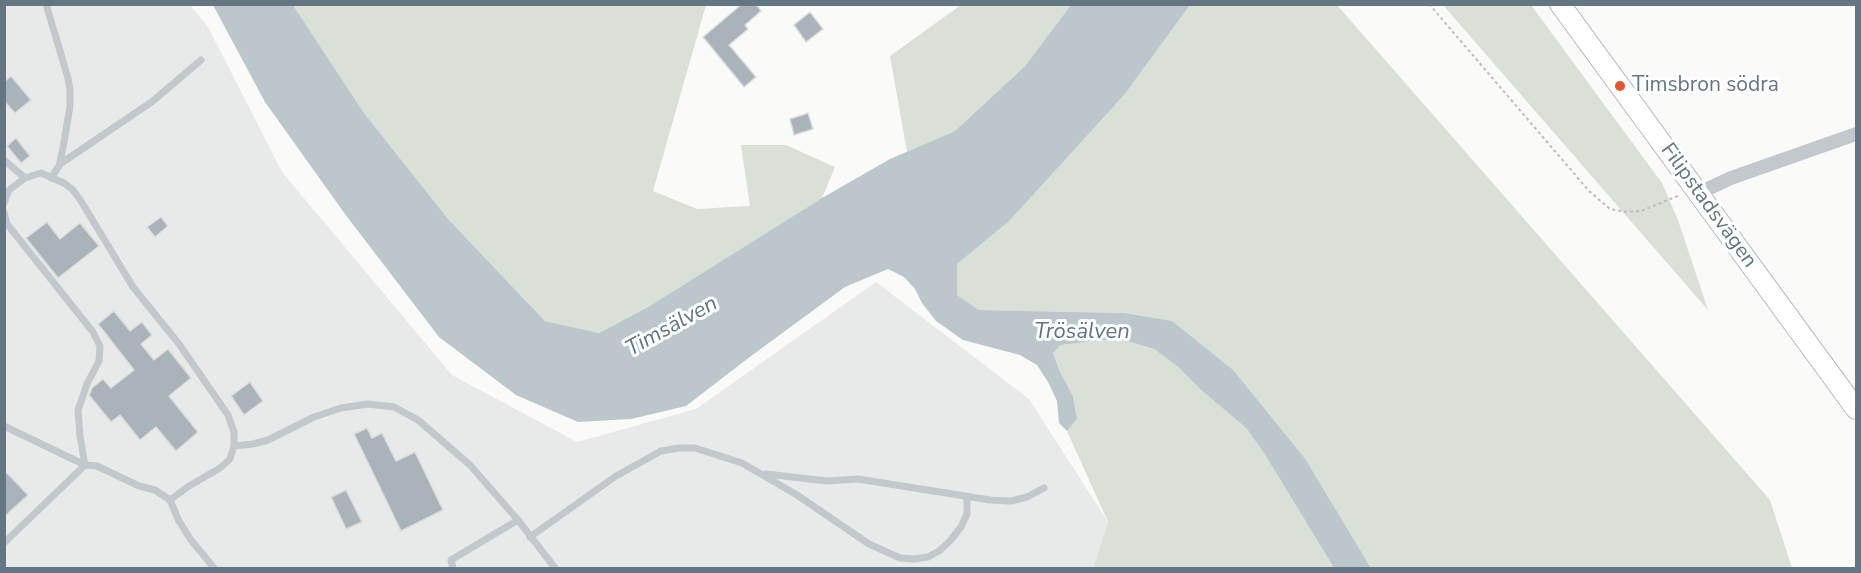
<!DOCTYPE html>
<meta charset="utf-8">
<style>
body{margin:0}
#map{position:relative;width:1861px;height:573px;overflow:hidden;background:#fafaf8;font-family:"Nunito Sans",sans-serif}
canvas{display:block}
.frame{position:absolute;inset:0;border:6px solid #657683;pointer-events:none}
</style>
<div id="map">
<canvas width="1861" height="573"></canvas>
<div class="frame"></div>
</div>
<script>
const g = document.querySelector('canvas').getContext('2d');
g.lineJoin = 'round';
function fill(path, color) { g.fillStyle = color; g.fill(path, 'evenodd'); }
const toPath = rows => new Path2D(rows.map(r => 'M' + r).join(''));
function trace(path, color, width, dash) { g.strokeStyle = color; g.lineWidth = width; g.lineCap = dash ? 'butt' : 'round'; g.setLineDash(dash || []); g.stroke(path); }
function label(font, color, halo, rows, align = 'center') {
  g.font = font + ' "Nunito Sans",sans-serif'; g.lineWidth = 6; g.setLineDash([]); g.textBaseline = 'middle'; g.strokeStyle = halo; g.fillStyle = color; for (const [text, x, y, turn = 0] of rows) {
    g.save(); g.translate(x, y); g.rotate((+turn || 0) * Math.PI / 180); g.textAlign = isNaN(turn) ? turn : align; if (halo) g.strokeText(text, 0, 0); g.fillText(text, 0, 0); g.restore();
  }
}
const built = toPath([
 [4,5,190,5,208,27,282,172,452,375,577,442,696,409,876,282,1029,399,1108,522,1093,568,5,568]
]);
const green = toPath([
 [293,5,706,5,653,191,697,209,750,206,741,145,786,145,835,167,822,198,648,307,599,333,545,321,449,220,364,113],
 [961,5,1071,5,1025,66,955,131,907,152,890,56],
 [1190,5,1337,5,1770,500,1792,568,1371,568,1306,460,1123,313,979,310,957,295,957,264,1009,220,1125,94],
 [1443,5,1531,5,1662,183,1678,220,1708,310],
 [1101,340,1127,341,1154,349,1178,367,1200,389,1246,428,1264,453,1334,568,1093,568,1108,522,1067,431,1077,419,1073,396,1061,374,1053,353,1061,345]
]);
const water = toPath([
 [213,5,293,5,364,113,449,220,545,321,599,333,648,307,822,198,890,159,955,131,1025,66,1071,5,1190,5,1125,94,1009,221,957,264,957,295,979,310,1123,313,1172,321,1233,370,1306,460,1371,568,1334,568,1264,453,1246,428,1200,389,1178,367,1154,349,1127,341,1101,340,1061,345,1053,353,1061,374,1073,396,1077,419,1067,431,1059,423,1057,401,1048,382,1037,365,1020,355,963,340,936,321,922,303,915,289,904,277,888,269,845,287,751,356,686,406,631,419,578,422,516,395,439,337,345,214,265,102]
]);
const building = toPath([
 [742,4,756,4,761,11,745,25,748,29,729,45,756,77,744,87,703,37,742,4],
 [810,12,823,29,806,42,794,25,810,12],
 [11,76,31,100,15,113,4,101,4,82,11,76],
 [808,113,813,129,794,135,790,119,808,113],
 [16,138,30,156,21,163,7,146,16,138],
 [161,217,168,226,155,237,147,227,161,217],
 [47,222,60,239,80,223,99,246,58,278,26,238,47,222],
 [114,311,130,331,142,322,152,335,141,344,154,360,168,349,191,378,169,396,198,432,176,451,156,427,140,440,120,415,111,422,89,395,92,388,103,379,111,388,134,370,98,324,114,311],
 [250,382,263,401,244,415,231,396,250,382],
 [367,428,372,438,382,433,396,461,415,452,443,510,401,531,354,434,367,428],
 [4,470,28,495,4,517,4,470],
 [346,490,362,522,346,529,331,497,346,490]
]);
const path = toPath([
 [1429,4,1589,191,1610,209,1627,212,1641,211,1680,195]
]);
const lane = toPath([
 [46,4,68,78,70,90,70,106,63,148,59,166,51,178],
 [4,160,25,178],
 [60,164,153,101,201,60],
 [4,203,9,190,25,178,41,173,64,183,73,190,81,201,133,287,179,344,228,415,234,432,234,446,230,459,220,468,189,486,170,500],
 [4,212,7,224,93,332,100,346,99,361,87,384,78,410,80,436,85,465],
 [4,426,85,465],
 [234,446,253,444,268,440,314,417,341,408,368,404,394,407,418,420,470,465,518,520,555,568],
 [766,474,827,481,858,479,990,500,1011,501,1027,497,1044,488],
 [530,537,616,476,661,451,679,448,695,448,742,463,797,495,869,544,900,558,914,559,928,557,939,551,950,541,961,527,967,514,967,496],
 [4,543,85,465,97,466,139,486,155,490,170,500,179,521,191,540,214,568],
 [453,568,451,560,518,520]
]);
const street = toPath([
 [1699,193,1731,178,1856,134]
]);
const secondary = toPath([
 [1560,4,1856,409]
]);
const markers = [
 [1620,86,6,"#e4572e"]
];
const poiNames = [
 ["Timsbron södra",1632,86]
];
const streetNames = [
 ["Filipstadsvägen",1708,206,54]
];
const waterNames = [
 ["Timsälven",672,327,-29],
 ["Trösälven",1082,333]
];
fill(built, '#e8e9e9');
fill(green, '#dadfd7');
fill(water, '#bbc7cb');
fill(building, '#aab3b9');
trace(building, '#dcdcda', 1.5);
trace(secondary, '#b3babf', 22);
trace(path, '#bbbfc2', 2, [3, 3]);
trace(lane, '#c3c8cc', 7);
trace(street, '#c3c8cc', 14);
trace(secondary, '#fff', 20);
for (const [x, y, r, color] of markers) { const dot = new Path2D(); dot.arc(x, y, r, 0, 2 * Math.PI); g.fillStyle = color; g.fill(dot); trace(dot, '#fff', 2); }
label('21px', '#657683', '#fff', poiNames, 'left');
label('21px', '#657683', '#fff', streetNames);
label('italic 22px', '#60757c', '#fff', waterNames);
</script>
